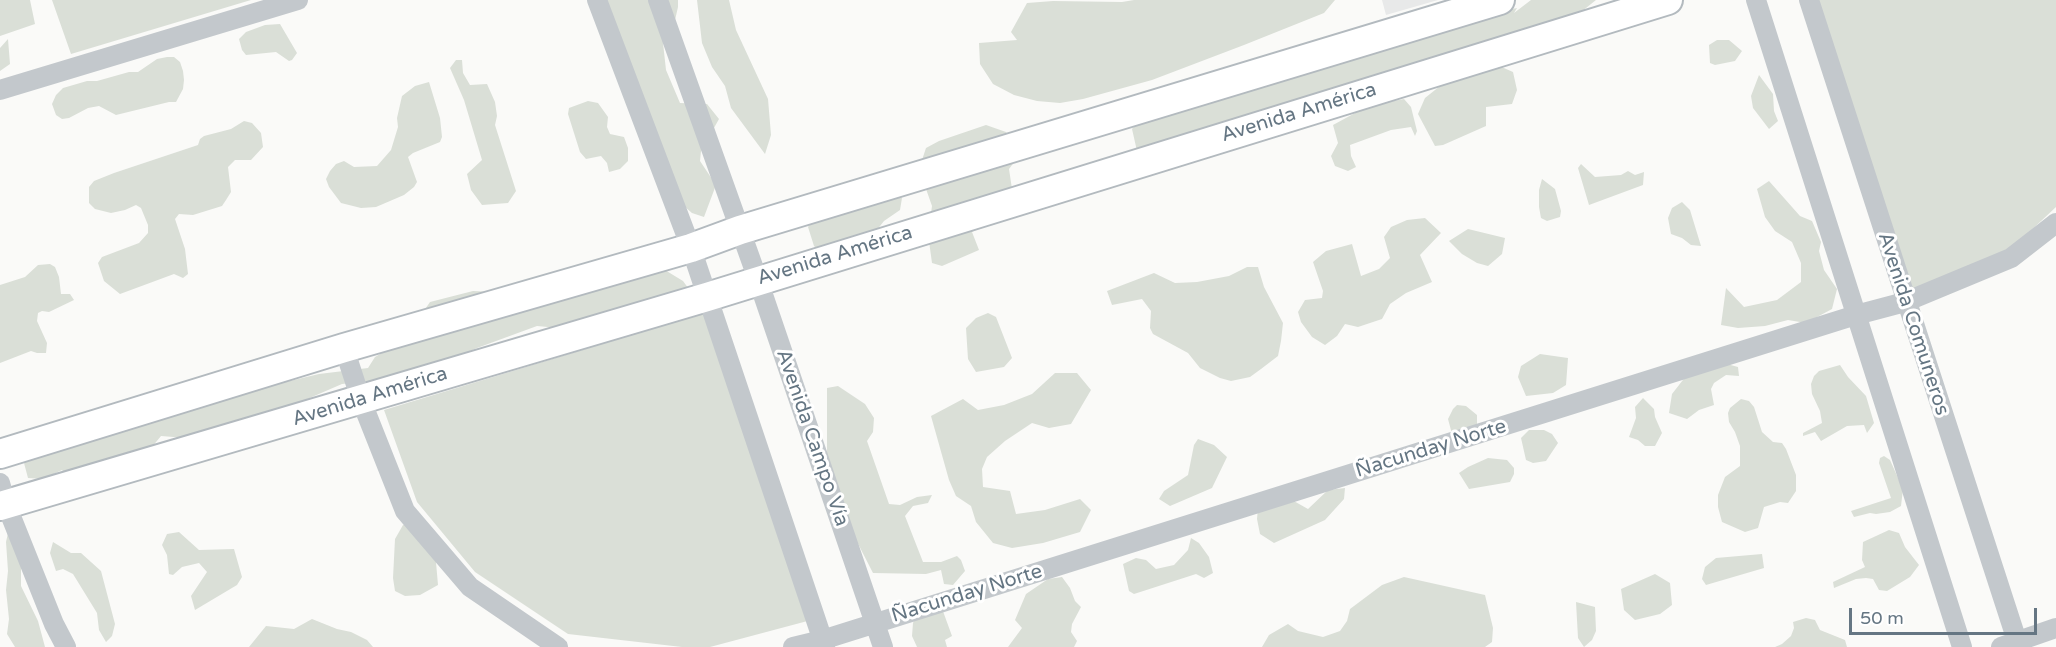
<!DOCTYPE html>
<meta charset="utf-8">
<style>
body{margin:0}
#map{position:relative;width:2056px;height:647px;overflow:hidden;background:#fafaf8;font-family:"Varela Round",sans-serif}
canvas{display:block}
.scale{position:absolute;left:1849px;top:608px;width:188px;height:27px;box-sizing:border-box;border:3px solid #657683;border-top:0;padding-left:8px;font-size:18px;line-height:21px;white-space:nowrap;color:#657683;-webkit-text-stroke:4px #fff;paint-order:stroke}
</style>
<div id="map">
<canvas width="2056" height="647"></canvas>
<div class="scale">50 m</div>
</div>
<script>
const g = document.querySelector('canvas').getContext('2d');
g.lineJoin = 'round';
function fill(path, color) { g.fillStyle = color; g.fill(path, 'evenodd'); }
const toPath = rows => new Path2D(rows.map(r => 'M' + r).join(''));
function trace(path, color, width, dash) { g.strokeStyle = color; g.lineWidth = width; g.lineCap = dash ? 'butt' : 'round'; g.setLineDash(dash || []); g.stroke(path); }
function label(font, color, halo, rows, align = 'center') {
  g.font = font + ' "Varela Round",sans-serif'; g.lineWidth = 6; g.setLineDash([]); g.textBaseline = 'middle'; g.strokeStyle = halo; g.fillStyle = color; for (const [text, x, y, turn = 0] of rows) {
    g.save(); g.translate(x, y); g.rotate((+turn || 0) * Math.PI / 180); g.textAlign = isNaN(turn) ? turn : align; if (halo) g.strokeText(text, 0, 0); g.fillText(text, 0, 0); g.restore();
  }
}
const built = toPath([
 [1382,0,1438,0,1386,15]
]);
const green = toPath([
 [0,0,30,0,35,24,0,36],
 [52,0,251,0,71,54],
 [587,0,678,0,678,7,673,29,663,43,666,70,680,103,707,104,719,119,701,151,700,161,716,185,704,217,692,213,677,200,640,87],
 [697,0,729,0,736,30,768,99,771,135,765,154,731,108,725,86,712,67,702,43],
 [1134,0,1335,0,1324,13,1244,45,1152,80,1083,99,1060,103,1037,101,1014,95,993,84,980,64,979,43,1017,40,1011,32,1027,3,1053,1,1122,2],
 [1531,0,1596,0,1571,20,1536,33,1495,38,1137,151,1132,129,1152,105,1396,32,1517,8,1514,13],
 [1816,0,2056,0,2056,207,2008,252,1909,295],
 [280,24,297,53,292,60,289,61,276,52,246,55,242,50,239,39,246,32,265,25],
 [8,39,10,64,0,71,0,48],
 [1717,40,1729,40,1742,51,1735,61,1715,65,1710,63,1709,45],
 [167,57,174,57,180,62,183,71,184,80,183,89,176,102,169,102,116,115,99,106,88,108,69,118,62,119,56,115,52,104,56,95,63,88,87,81,97,81,129,72,138,72,157,59],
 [456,60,462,60,463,73,470,85,487,84,495,102,497,116,495,125,516,191,508,203,482,205,471,190,467,174,482,160,464,100,450,68],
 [1497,65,1513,72,1517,90,1512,104,1486,107,1486,126,1443,145,1435,146,1418,114,1425,98,1445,82],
 [1759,75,1773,94,1774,111,1778,121,1769,129,1753,108,1751,96],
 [429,82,440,118,442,137,440,142,413,153,408,157,417,182,414,187,404,195,376,207,361,208,341,203,329,187,326,179,330,171,336,164,344,161,354,167,377,166,391,150,398,127,397,118,402,96,415,86],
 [1404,99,1411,107,1417,131,1415,136,1411,127,1391,130,1350,145,1351,156,1356,167,1348,171,1335,166,1331,156,1338,143,1333,125,1368,106],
 [588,101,598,103,608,117,607,127,610,134,624,137,628,148,628,161,620,169,609,172,607,163,601,156,586,159,580,152,568,114,569,108],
 [244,121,252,123,261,133,263,147,251,160,235,160,228,167,231,192,226,200,222,206,193,215,179,214,175,219,185,249,188,274,183,278,174,274,120,294,104,281,98,263,102,257,139,243,148,233,148,225,141,208,136,205,125,210,111,213,95,209,89,203,89,187,94,181,114,173,198,145,200,139,204,136,231,129],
 [986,125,1006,132,1021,153,1009,169,1015,209,972,232,979,250,942,266,932,263,928,234,932,206,919,169,926,148,939,141],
 [1581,164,1595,177,1621,175,1628,171,1635,175,1644,172,1643,185,1589,205,1578,168],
 [1542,179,1555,189,1561,211,1560,217,1547,221,1541,218,1539,207,1539,190],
 [1769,181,1800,216,1812,221,1821,242,1819,251,1824,270,1837,289,1832,309,1806,323,1788,320,1765,326,1738,328,1721,325,1726,288,1744,307,1777,300,1801,282,1801,263,1792,242,1775,231,1765,217,1757,189],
 [895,191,902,198,900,210,884,221,853,260,836,267,814,246,808,227,818,212],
 [1682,202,1690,210,1701,246,1691,245,1682,238,1671,234,1668,218,1672,208],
 [1425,218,1441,233,1420,255,1432,282,1406,293,1390,304,1382,319,1358,327,1345,324,1337,336,1325,345,1312,337,1301,322,1298,312,1305,300,1322,298,1323,291,1313,262,1326,251,1352,244,1361,276,1379,269,1390,258,1384,237,1391,227,1407,220],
 [1468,229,1505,238,1502,254,1488,266,1477,263,1462,254,1449,241],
 [50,264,55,267,59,277,61,294,70,294,74,300,49,312,42,311,38,313,37,321,47,343,46,353,37,353,31,351,0,363,0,285,25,277,38,265],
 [660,267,683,281,694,296,684,319,712,311,815,619,710,647,682,647,568,634,475,572,417,502,384,410,681,320,599,318,559,328,537,326,477,348,407,378,342,384,261,419,186,438,161,436,142,459,76,484,62,470,43,479,28,478,24,463,39,452,223,397,319,374,368,368,375,357,404,340,430,302,473,291,497,292],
 [1247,267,1258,267,1264,287,1283,323,1281,341,1278,356,1261,369,1250,377,1231,381,1220,378,1200,368,1188,353,1153,334,1150,328,1151,311,1142,299,1112,305,1107,291,1154,273,1175,283,1197,282,1229,276],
 [988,313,996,317,1012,358,1004,367,976,372,968,359,966,328,976,318],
 [1540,354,1568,358,1566,385,1553,393,1526,396,1518,377,1521,366],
 [1727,364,1738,367,1739,376,1726,375,1714,383,1711,389,1714,405,1699,410,1687,419,1669,413,1672,394,1686,376],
 [1840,365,1848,377,1866,396,1874,423,1867,433,1864,425,1847,426,1821,441,1815,432,1803,436,1803,433,1822,423,1820,411,1812,394,1811,384,1814,376,1819,371],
 [1055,373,1077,373,1091,390,1071,424,1049,428,1032,423,1005,441,987,457,982,469,983,487,1010,491,1016,514,1045,510,1080,499,1091,510,1080,532,1043,543,1012,548,993,543,976,522,971,506,956,496,949,480,931,416,963,399,978,410,1004,405,1032,394],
 [838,386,865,404,874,418,873,432,867,441,889,504,900,505,917,497,932,495,928,503,913,506,905,516,923,562,941,562,957,556,961,560,965,571,953,585,944,584,941,570,926,574,873,573,851,530,827,469,827,388],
 [1643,398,1654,409,1655,417,1662,433,1655,446,1645,446,1638,440,1629,437,1636,418,1635,407],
 [1741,399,1749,401,1754,407,1762,432,1773,442,1782,443,1786,449,1796,475,1796,491,1788,503,1780,502,1764,507,1758,528,1745,532,1722,522,1718,507,1718,495,1725,477,1740,466,1740,446,1735,432,1729,422,1728,413,1730,408],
 [1457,405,1466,406,1477,415,1477,428,1452,434,1448,419,1453,409],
 [1529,430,1544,430,1552,434,1558,443,1546,461,1533,463,1526,460,1521,438],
 [1198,439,1214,445,1227,457,1212,488,1170,506,1159,499,1164,491,1188,475,1194,445],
 [1884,456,1890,460,1903,489,1901,506,1890,512,1876,514,1870,513,1854,517,1851,511,1891,498,1879,463,1880,458],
 [1488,458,1507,460,1514,468,1514,474,1510,482,1469,489,1459,473,1468,467],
 [1345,488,1344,499,1325,520,1274,543,1260,534,1257,519,1258,508,1292,500,1308,509,1328,490],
 [411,523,435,551,438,585,420,595,405,596,395,591,393,578,395,539,403,525],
 [1889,530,1899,533,1905,547,1919,565,1910,577,1887,591,1879,590,1873,579,1866,578,1856,579,1834,588,1833,582,1865,567,1862,560,1863,542],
 [179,532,199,550,234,549,242,577,237,585,195,610,191,596,207,572,199,563,182,567,173,575,169,574,167,555,162,545,167,534],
 [8,533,21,548,21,586,38,621,45,647,15,647,7,634,9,619,6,590,8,571,6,542],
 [1191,538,1199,543,1209,557,1213,573,1204,578,1196,574,1134,594,1129,591,1123,564,1136,558,1146,560,1156,569,1174,565,1188,550],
 [53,542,71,553,81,553,101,571,115,624,112,636,106,642,99,630,97,613,73,574,63,569,56,571,50,553],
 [1762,554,1764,568,1706,585,1702,579,1705,567,1716,558],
 [1655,574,1670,583,1672,605,1660,614,1635,620,1624,610,1621,589],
 [1062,577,1070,588,1075,601,1081,607,1072,624,1071,632,1077,641,1074,647,1008,647,1022,628,1015,620,1026,594,1048,579],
 [1404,577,1485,595,1493,628,1492,642,1485,647,1262,647,1269,635,1288,624,1298,631,1323,637,1340,631,1347,621,1350,609,1382,585],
 [1576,602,1595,607,1596,631,1592,640,1584,647,1578,638],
 [940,603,952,636,945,640,947,647,917,647,912,636,913,623,920,607],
 [1806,618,1815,620,1820,630,1845,640,1847,647,1775,647,1782,644,1791,636,1794,628,1793,622],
 [312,619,337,629,351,632,367,640,373,647,249,647,266,626,294,629]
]);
const minor = toPath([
 [597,0,691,248,825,647],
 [658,0,758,280,883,647],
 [1756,0,1962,647],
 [1809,0,2019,647],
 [0,90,298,0],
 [344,348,361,400,405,511,470,587,558,647],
 [0,483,6,504,54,624,66,647],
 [793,647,822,640,1856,315,1905,302,2011,258,2056,223],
 [2001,647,2056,628]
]);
const secondary = toPath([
 [0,454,344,348,691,248,740,230,1500,0],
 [0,506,707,297,1668,0]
]);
const streetNames = [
 ["Avenida América",1299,113,-17],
 ["Avenida América",835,256,-17],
 ["Avenida Comuneros",1913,324,72],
 ["Avenida América",370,397,-17],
 ["Avenida Campo Vía",812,438,71],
 ["Ñacunday Norte",1431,449,-17],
 ["Ñacunday Norte",967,594,-17]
];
fill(built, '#e8e9e9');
fill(green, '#dadfd7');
trace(secondary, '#b3babf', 32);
trace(minor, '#c3c8cc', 20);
trace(secondary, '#fff', 28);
label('20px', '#657683', '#fff', streetNames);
</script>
